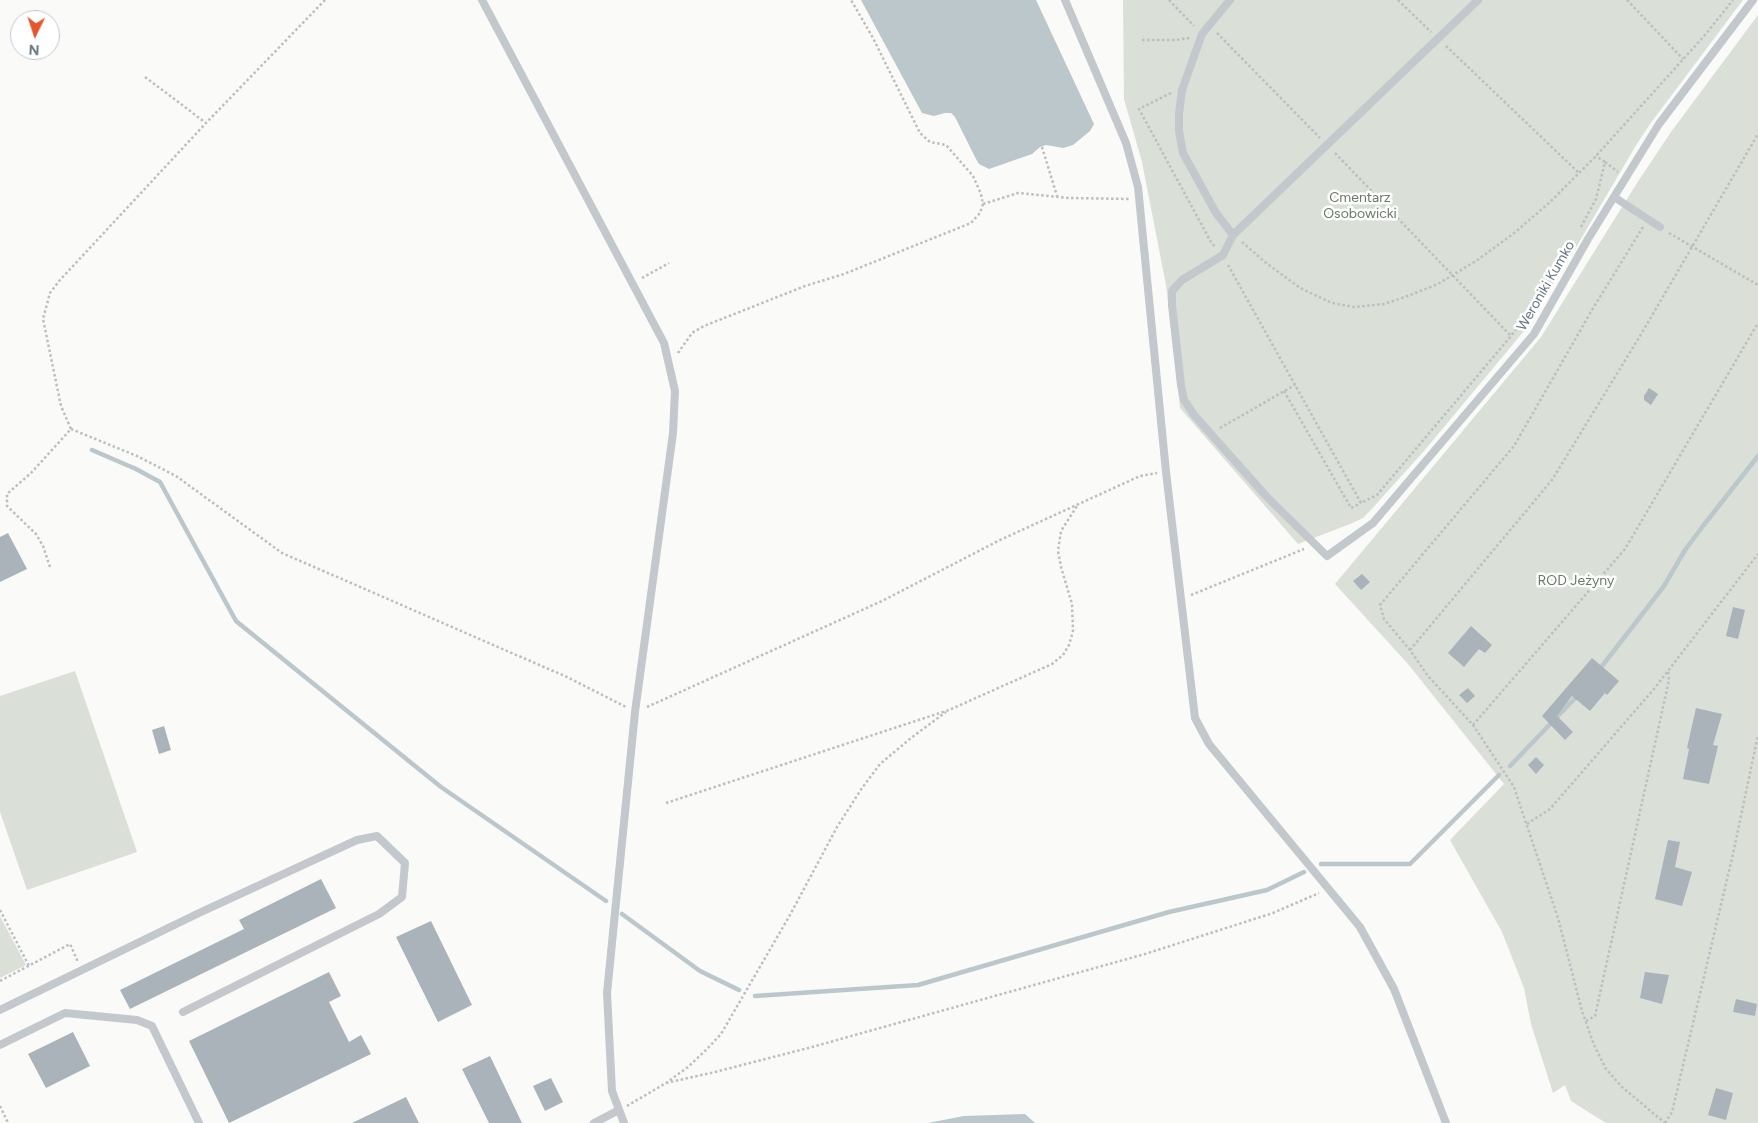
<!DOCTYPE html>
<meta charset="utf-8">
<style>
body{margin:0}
#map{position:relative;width:1758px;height:1123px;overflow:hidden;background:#fafaf8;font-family:Figtree,sans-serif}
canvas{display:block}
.north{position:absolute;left:10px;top:10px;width:50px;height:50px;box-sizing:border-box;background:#fff;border:1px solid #c1c8cd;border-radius:50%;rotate:184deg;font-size:14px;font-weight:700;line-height:20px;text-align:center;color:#657683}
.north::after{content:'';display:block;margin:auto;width:18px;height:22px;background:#e4572e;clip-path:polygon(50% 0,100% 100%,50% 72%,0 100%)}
</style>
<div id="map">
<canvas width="1758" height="1123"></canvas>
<div class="north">N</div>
</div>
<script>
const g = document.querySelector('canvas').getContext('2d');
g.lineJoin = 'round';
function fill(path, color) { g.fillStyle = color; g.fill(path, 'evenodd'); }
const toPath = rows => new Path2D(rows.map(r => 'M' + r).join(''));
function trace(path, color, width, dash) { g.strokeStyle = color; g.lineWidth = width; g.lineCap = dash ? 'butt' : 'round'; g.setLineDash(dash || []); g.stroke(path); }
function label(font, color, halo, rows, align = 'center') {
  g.font = font + ' Figtree,sans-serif'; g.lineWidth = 5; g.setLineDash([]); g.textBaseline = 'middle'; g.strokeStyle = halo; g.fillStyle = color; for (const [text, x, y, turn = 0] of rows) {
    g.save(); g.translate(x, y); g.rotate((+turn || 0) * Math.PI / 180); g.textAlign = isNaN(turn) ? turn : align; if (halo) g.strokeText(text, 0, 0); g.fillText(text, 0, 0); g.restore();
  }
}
const green = toPath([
 [1123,0,1743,0,1650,124,1635,147,1568,261,1524,331,1424,451,1369,512,1363,518,1350,524,1298,544,1180,408,1166,285,1142,162,1124,99],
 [1758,15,1758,1123,1606,1123,1571,1101,1565,1085,1553,1093,1531,1024,1524,988,1502,932,1450,840,1504,784,1408,664,1335,584,1541,337,1637,183,1671,132],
 [75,671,137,852,27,890,0,812,0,696],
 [0,916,26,965,0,978]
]);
const water = toPath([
 [861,0,1036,0,1094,124,1090,131,1073,145,1063,148,1046,145,1040,147,1032,154,989,169,979,164,976,159,955,117,951,113,945,113,934,116,922,113],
 [1025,1114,1035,1123,928,1123,964,1116]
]);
const stream = toPath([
 [92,450,136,469,160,482,236,621,441,787,606,901],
 [1599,670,1664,586,1685,550,1703,526,1758,456],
 [1510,766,1578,695],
 [1321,864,1410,864,1499,775],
 [622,914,700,971,739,990],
 [755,996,918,985,1169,912,1267,890,1304,872]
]);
const building = toPath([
 [1649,388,1658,394,1651,405,1644,400,1644,396],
 [8,533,27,569,0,582,0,537],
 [1362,574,1370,582,1361,590,1353,581],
 [1733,607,1745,610,1738,639,1726,636],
 [1471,626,1492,645,1485,653,1479,649,1464,667,1448,653],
 [1592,658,1619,681,1607,695,1605,693,1590,711,1572,696,1557,716,1573,732,1565,740,1542,716],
 [1468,688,1475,696,1467,703,1459,695],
 [1696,708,1722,714,1713,745,1718,746,1709,784,1683,779,1689,749,1687,748],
 [164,726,171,750,159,754,152,730],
 [1536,757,1544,765,1536,774,1528,765],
 [1668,840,1680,842,1675,867,1692,872,1682,906,1655,899],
 [321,879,336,908,130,1009,120,990,244,929,239,920],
 [431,921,472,1005,438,1022,396,937],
 [329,972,341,996,329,1002,349,1042,361,1035,371,1054,229,1123,189,1041],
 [1645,972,1669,975,1662,1004,1640,998],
 [1736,999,1757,1004,1755,1016,1733,1012],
 [73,1032,90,1066,46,1088,28,1054],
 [490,1056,522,1123,489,1123,462,1069],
 [551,1078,563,1102,545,1111,533,1086],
 [1716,1088,1733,1093,1726,1120,1708,1115],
 [406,1097,419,1123,352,1123]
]);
const path = toPath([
 [1169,0,1194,26],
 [1398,0,1431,32],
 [1627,0,1683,59],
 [1217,33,1320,138],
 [1142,40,1175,40,1190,38],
 [1446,46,1579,173],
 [145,77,206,123],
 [1171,93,1139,109,1212,244,1215,246],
 [1042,147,1057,196],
 [1335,153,1511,336],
 [1605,162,1618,172],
 [983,204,1018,193,1069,198,1130,199],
 [1581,227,1596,199,1605,162,1596,156],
 [1643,227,1592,310,1514,446,1380,605,1384,619,1410,650,1428,676,1473,725,1514,787,1558,918,1582,1011,1594,1045,1606,1069,1622,1087,1665,1123],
 [1669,233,1758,285],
 [1242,242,1265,262,1300,288,1332,303,1354,307,1384,304,1405,297,1438,284,1476,261,1513,234,1549,203,1596,156,1705,35,1733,0],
 [1228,265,1361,503,1377,495,1511,336,1539,298,1557,269],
 [642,278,669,263],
 [678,353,692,333,704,326,805,286,844,274,971,223,980,213,983,204,981,194,973,176,946,145,930,142,920,133,873,38,851,0],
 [1284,391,1351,508,1361,503],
 [1220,428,1295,385],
 [71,429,137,456,176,476,282,553,567,677,626,707],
 [50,567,43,546,36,534,7,506,7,494,31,473,71,429,61,406,43,319,50,293,60,280,206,123,325,0],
 [1191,595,1304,549],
 [1410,650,1552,480,1640,336,1758,134],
 [647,707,882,601,1000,540,1140,476,1157,473],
 [1473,725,1625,549,1758,323],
 [666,803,949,710,1052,664,1063,655,1069,645,1073,631,1072,604,1061,567,1058,551,1061,531,1077,506],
 [1527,824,1550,809,1654,689,1758,554],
 [0,910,29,966],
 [0,981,70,944,78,962],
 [1586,1021,1595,1016,1669,680,1668,670],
 [666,1083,715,1072,812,1047,1145,954,1273,913,1319,893],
 [0,1106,8,1123],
 [627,1106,666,1083,688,1067,707,1049,721,1034,790,915,837,827,862,788,880,764,911,738,946,712],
 [1665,1123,1672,1112,1733,854,1758,735]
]);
const lane = toPath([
 [482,0,664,343,675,391,673,433,635,712,607,993,612,1091,624,1123],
 [1065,0,1126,143,1138,187,1166,472,1195,718,1209,744,1360,927,1394,989,1446,1123],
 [1230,0,1202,34,1182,90,1179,114,1179,131,1183,153,1216,213,1233,235],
 [1478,0,1233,235,1223,255,1182,280,1172,291,1172,305,1181,385,1184,400,1194,415,1266,496,1327,556,1373,523,1534,334,1588,239,1659,124,1753,0],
 [1614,197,1660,227],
 [0,1010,199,913,357,840,377,836,405,863,402,897,379,914,183,1012],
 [0,1045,65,1013,137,1020,152,1026,199,1123],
 [594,1123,619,1110]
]);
const parkNames = [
 ["Cmentarz",1360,198],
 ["Osobowicki",1360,214],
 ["ROD Jeżyny",1576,581]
];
const streetNames = [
 ["Weroniki Kumko",1546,286,-60]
];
fill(green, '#dadfd7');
fill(water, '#bbc7cb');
trace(stream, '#bbc7cb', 4.5);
fill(building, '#aab3b9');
trace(path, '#bbbfc2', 2.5, [2.5, 2.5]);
trace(lane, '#c3c8cc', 8);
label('14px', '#687a64', '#fff', parkNames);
label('14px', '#657683', '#fff', streetNames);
</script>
